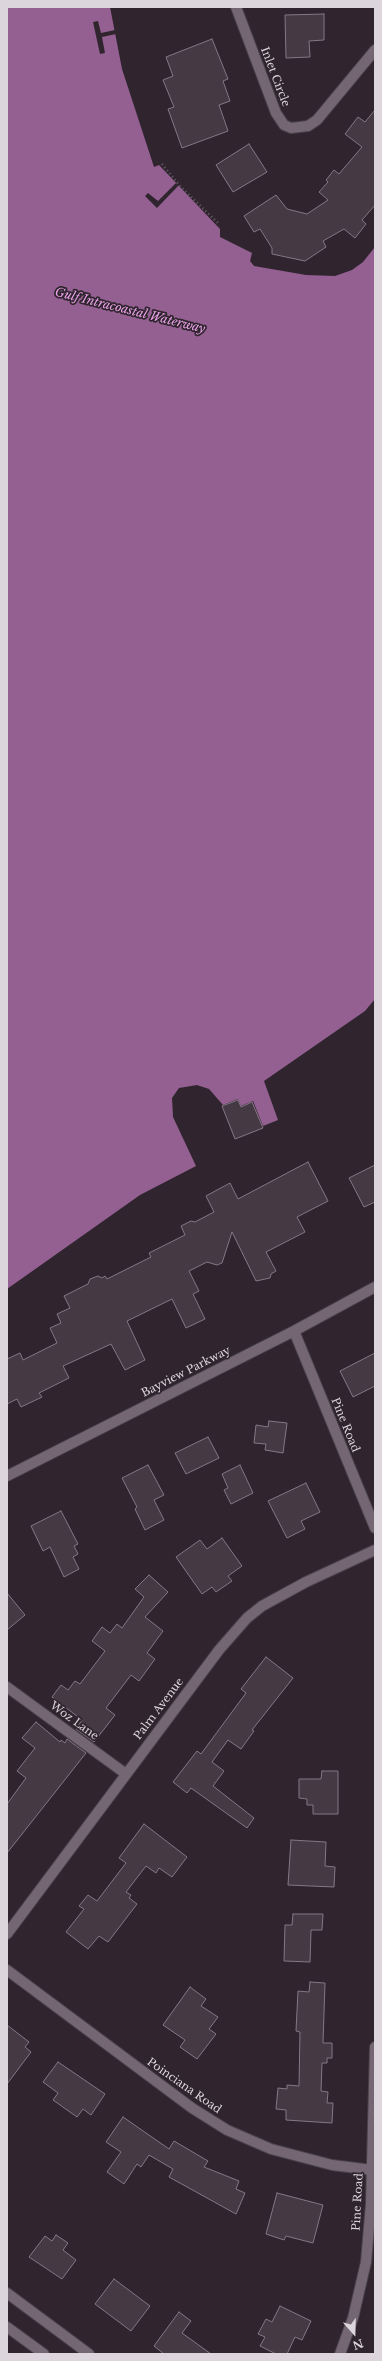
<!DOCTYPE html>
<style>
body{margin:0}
#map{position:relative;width:382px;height:2361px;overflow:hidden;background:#30252f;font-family:"Libre Baskerville",serif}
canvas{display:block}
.frame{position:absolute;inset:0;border:8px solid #ddd5dc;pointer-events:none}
.north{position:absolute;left:334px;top:2313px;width:40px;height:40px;-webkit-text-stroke:3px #30252f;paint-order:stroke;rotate:160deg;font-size:11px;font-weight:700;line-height:16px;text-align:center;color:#ddd5dc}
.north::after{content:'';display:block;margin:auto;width:14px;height:18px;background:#ddd5dc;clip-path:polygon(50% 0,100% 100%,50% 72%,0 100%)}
</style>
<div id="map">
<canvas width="382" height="2361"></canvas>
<div class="frame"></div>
<div class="north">N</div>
</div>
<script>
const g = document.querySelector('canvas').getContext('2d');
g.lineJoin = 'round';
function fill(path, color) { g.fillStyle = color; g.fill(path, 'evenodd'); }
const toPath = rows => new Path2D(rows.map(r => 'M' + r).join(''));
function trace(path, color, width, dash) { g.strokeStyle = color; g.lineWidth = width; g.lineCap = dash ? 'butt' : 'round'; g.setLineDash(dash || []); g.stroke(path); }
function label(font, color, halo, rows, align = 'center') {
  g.font = font + ' "Libre Baskerville",serif'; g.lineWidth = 3.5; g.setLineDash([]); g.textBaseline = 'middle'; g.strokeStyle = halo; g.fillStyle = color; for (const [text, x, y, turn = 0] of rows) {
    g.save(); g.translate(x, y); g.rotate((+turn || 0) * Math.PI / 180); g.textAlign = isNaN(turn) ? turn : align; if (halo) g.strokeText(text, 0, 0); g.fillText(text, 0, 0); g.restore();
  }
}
const water = toPath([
 [7,7,110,7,122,69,154,167,159,165,220,229,220,237,252,253,250,261,254,266,306,275,335,276,352,270,363,262,375,247,375,999,365,1011,264,1081,278,1120,263,1126,253,1101,241,1106,238,1099,223,1105,209,1089,197,1085,179,1088,172,1098,173,1117,196,1166,140,1195,7,1289]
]);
const pier = toPath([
 [98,21,101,33,115,30,116,34,102,37,105,53,100,54,93,22],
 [177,182,179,185,157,208,145,196,148,193,158,201]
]);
const building = toPath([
 [324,14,324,40,309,41,310,57,286,58,285,15,324,14],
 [212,39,228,79,223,81,230,101,219,105,228,131,182,148,168,109,174,107,163,80,173,76,166,57,212,39],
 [375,110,375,205,362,220,366,224,355,238,344,229,323,241,326,247,305,261,272,254,272,248,260,229,254,232,244,216,276,195,287,209,307,214,328,200,319,192,328,182,326,180,334,170,339,174,362,147,345,134,358,117,365,122,375,110],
 [249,144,267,172,233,192,216,165,249,144],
 [238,1100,241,1107,252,1102,263,1128,235,1139,222,1106,238,1100],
 [308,1162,328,1201,297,1217,305,1232,266,1252,276,1271,271,1274,270,1278,256,1281,232,1232,222,1263,217,1265,207,1262,189,1271,199,1291,193,1294,205,1319,186,1328,172,1299,127,1321,145,1360,125,1370,111,1344,63,1366,69,1378,39,1393,42,1397,21,1407,17,1399,7,1404,7,1359,20,1353,23,1360,57,1343,50,1328,61,1323,57,1314,70,1308,64,1296,88,1284,90,1279,98,1276,102,1278,105,1276,107,1279,151,1257,149,1253,185,1235,181,1226,191,1221,195,1222,214,1212,206,1196,230,1183,238,1199,308,1162],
 [375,1165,375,1202,364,1207,349,1178,375,1165],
 [375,1353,375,1386,353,1397,340,1371,375,1353],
 [269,1421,287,1423,283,1453,265,1450,266,1444,254,1443,256,1425,268,1427,269,1421],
 [208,1437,219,1458,186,1474,175,1453,208,1437],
 [148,1465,164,1495,154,1500,164,1520,145,1530,135,1509,137,1507,122,1478,148,1465],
 [240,1465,253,1493,231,1504,224,1490,228,1488,222,1474,240,1465],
 [306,1483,320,1512,301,1521,305,1529,287,1538,268,1501,306,1483],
 [61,1511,78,1544,74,1546,78,1554,73,1557,79,1569,64,1577,50,1547,43,1551,31,1526,61,1511],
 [222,1538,242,1566,228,1576,232,1581,216,1592,212,1587,202,1594,176,1557,200,1540,207,1549,222,1538],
 [149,1575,168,1592,145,1617,163,1631,147,1653,155,1659,139,1681,131,1675,106,1708,115,1715,94,1742,76,1729,82,1720,52,1697,61,1685,68,1690,75,1681,80,1684,105,1651,92,1641,102,1627,110,1633,117,1624,122,1628,144,1597,135,1589,149,1575],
 [7,1593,25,1615,7,1630,7,1593],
 [266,1657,293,1678,252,1730,254,1731,241,1749,228,1740,212,1762,224,1771,213,1786,254,1818,247,1828,191,1788,187,1793,173,1782,197,1751,201,1754,246,1693,241,1689,266,1657],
 [36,1722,60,1742,61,1740,65,1743,67,1739,86,1753,7,1853,7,1804,26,1778,17,1771,35,1748,22,1738,36,1722],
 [322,1771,338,1771,338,1814,313,1814,313,1805,307,1805,307,1799,299,1798,299,1779,321,1779,322,1771],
 [144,1824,187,1857,172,1877,159,1868,156,1873,146,1866,126,1892,131,1895,129,1898,137,1904,108,1942,99,1936,88,1949,66,1932,84,1909,79,1906,88,1895,97,1901,126,1863,119,1858,144,1824],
 [291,1840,326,1842,325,1866,335,1867,334,1887,288,1885,291,1840],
 [293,1914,323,1914,322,1930,311,1930,310,1962,284,1961,285,1925,292,1925,293,1914],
 [310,1982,325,1983,323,2043,332,2043,332,2058,327,2058,327,2063,322,2063,321,2091,328,2092,327,2103,333,2103,332,2123,286,2120,286,2110,276,2109,278,2088,287,2089,287,2085,299,2086,300,2032,296,2031,298,1991,309,1992,310,1982],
 [190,1987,206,1999,201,2006,218,2017,209,2029,216,2034,197,2059,180,2047,185,2040,163,2025,190,1987],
 [7,2025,29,2042,25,2047,31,2052,7,2084,7,2025],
 [58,2062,105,2094,91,2115,83,2109,77,2117,53,2100,58,2093,43,2082,58,2062],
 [123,2117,169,2149,174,2141,208,2161,204,2167,239,2181,236,2189,245,2193,236,2214,169,2177,173,2169,149,2155,141,2167,137,2164,124,2184,107,2172,121,2152,106,2142,123,2117],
 [277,2193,323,2205,313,2243,286,2236,284,2240,266,2234,277,2193],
 [56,2235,68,2243,63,2250,76,2260,62,2279,29,2257,45,2236,52,2241,56,2235],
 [114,2279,150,2306,131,2331,95,2304,114,2279],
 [280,2306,311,2321,302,2340,295,2337,287,2354,276,2354,260,2346,265,2337,258,2334,266,2319,272,2322,280,2306],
 [179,2312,191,2321,182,2333,211,2354,164,2354,154,2346,179,2312]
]);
const path = toPath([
 [162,164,180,186,219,224]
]);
const service = toPath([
 [7,1687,126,1774]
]);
const minor = toPath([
 [236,7,276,113,284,125,291,128,308,126,317,120,375,50],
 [294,1331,375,1528],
 [7,1476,294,1331,375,1287],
 [7,1934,219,1650,247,1618,262,1606,306,1582,375,1550],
 [7,1970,192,2108,227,2130,271,2149,332,2165,372,2170],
 [7,2293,89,2354],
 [7,2327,44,2354],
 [340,2354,353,2318,366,2262,371,2204,375,2047]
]);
const streetNames = [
 ["Inlet Circle",275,77,69],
 ["Bayview Parkway",186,1372,-27],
 ["Pine Road",345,1425,68],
 ["Palm Avenue",159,1709,-53],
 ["Woz Lane",74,1721,36],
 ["Poinciana Road",184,2086,35],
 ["Pine Road",358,2202,-87]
];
const waterNames = [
 ["Gulf Intracoastal Waterway",130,311,14]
];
fill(water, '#936091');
fill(pier, '#30252f');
fill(building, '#453944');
trace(building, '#857784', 1);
trace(service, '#4b424a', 12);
trace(minor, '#4b424a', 12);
trace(path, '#6c626b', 2.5, [1, 3]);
trace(service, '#746773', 10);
trace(minor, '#746773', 10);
label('11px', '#ddd5dc', '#30252f', streetNames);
label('italic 12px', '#eba2e9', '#30252f', waterNames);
</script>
